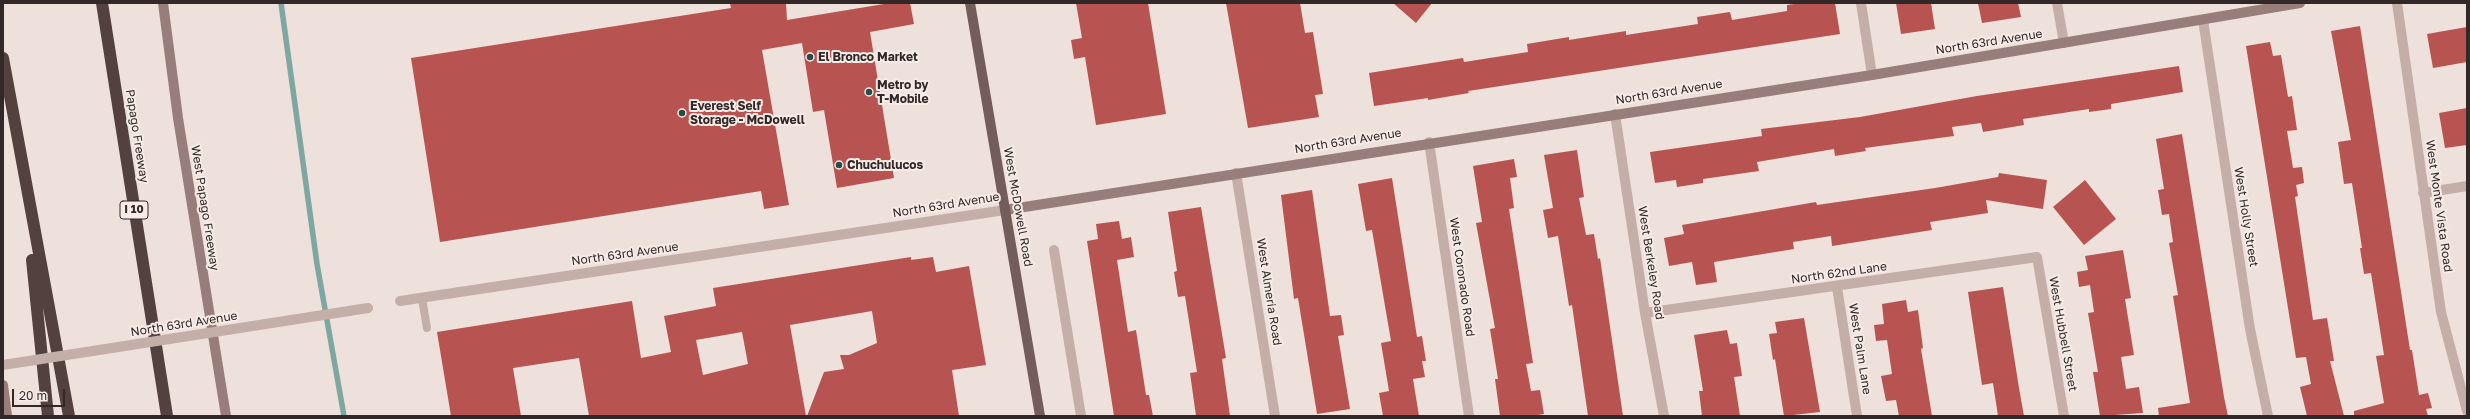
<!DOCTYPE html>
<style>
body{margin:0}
#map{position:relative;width:2470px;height:419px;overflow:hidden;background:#eee0da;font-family:"Golos Text",sans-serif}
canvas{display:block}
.frame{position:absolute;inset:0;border:4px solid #322827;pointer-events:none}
.scale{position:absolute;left:12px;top:389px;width:53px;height:18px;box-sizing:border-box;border:2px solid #322827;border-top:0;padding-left:5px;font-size:12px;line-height:14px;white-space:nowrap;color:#322827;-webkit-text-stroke:3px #f6ebe6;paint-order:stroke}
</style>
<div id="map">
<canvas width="2470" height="419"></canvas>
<div class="frame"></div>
<div class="scale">20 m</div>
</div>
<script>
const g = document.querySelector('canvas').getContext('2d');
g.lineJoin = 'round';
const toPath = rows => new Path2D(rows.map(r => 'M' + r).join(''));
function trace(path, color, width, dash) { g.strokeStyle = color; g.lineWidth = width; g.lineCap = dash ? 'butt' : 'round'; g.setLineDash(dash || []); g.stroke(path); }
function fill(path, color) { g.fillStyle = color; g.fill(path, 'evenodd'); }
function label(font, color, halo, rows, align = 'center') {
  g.font = font + ' "Golos Text",sans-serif'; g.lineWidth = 4; g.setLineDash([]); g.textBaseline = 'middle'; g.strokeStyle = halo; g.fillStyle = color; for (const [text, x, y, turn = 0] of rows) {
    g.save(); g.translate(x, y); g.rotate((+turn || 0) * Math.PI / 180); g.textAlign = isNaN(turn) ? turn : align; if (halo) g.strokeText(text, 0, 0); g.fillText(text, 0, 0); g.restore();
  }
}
const stream = toPath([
 [281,3,317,264,344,416]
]);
const building = toPath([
 [730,3,786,3,787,20,890,3,910,3,914,24,870,32,894,178,837,188,824,110,813,112,802,43,762,50,789,205,764,209,761,191,440,242,411,58,731,8],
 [1076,3,1148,3,1166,114,1096,125,1085,57,1074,59,1071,40,1082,38],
 [1226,3,1300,3,1305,33,1313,32,1323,94,1315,95,1319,117,1248,128],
 [1393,3,1432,3,1416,23],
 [1802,3,1835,3,1840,34,1468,91,1469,93,1428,100,1428,98,1374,106,1369,73,1463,58,1464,62,1528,52,1527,44,1569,37,1569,40,1626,31,1626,35,1698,24,1697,17,1730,12,1732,20,1787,11,1787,5],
 [1896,3,1931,3,1935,29,1901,34],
 [1978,3,2018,3,2021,17,1982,23],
 [2360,26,2410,350,2412,350,2419,395,2428,393,2432,408,2426,409,2428,416,2354,416,2354,411,2384,403,2376,356,2384,355,2371,273,2364,274,2360,248,2362,248,2352,183,2344,184,2338,142,2351,140,2331,31],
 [2467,27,2467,62,2433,68,2427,34],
 [2270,42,2273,56,2281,55,2288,97,2292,96,2297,130,2287,131,2293,168,2302,167,2304,183,2296,185,2298,196,2295,197,2313,320,2327,318,2334,361,2330,361,2344,416,2307,416,2300,387,2311,384,2306,357,2296,358,2246,46],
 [2179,66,2183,92,2111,104,2111,109,2089,112,2089,109,2023,119,2024,125,1983,132,1981,123,1952,127,1954,136,1865,148,1866,151,1835,156,1834,149,1757,162,1759,171,1703,179,1703,183,1677,187,1676,180,1655,183,1650,152,1762,136,1761,129,1860,117,1977,96],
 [2467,108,2467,145,2445,148,2439,113],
 [2182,134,2224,397,2228,416,2159,416,2158,408,2190,403,2173,296,2178,295,2169,243,2173,242,2169,214,2162,215,2158,190,2164,189,2156,139],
 [1577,150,1584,197,1579,198,1586,235,1594,234,1598,259,1600,258,1623,416,1588,416,1572,305,1569,306,1558,236,1548,238,1543,210,1553,208,1544,155],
 [1514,159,1517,177,1510,178,1514,208,1509,209,1533,363,1526,364,1531,391,1540,390,1544,414,1531,416,1500,416,1495,379,1498,379,1490,329,1495,328,1476,223,1482,222,1473,166],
 [1999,173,2047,180,2043,209,1986,200,1988,213,1930,222,1932,230,1832,246,1831,236,1793,242,1794,249,1714,262,1717,282,1696,285,1692,262,1669,266,1664,238,1684,234,1682,225,1816,202,1817,205,1935,188,1998,177],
 [1392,178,1417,337,1422,336,1426,361,1422,361,1425,377,1413,379,1419,416,1383,416,1379,393,1389,391,1381,343,1391,341,1372,230,1366,231,1358,184],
 [2085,180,2116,219,2084,245,2053,207],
 [1312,190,1330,316,1341,315,1344,335,1338,336,1350,409,1317,414,1298,298,1294,299,1281,195],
 [1201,207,1226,358,1222,359,1230,416,1196,416,1190,373,1197,372,1185,296,1178,297,1174,272,1177,271,1168,212],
 [1119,221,1122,239,1131,237,1134,257,1117,260,1128,332,1136,330,1146,395,1149,395,1153,416,1114,416,1087,241,1098,239,1096,224],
 [2123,250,2131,298,2125,299,2134,355,2121,357,2126,389,2139,387,2143,413,2100,416,2093,372,2098,372,2088,313,2094,312,2090,285,2079,287,2077,272,2088,270,2085,256],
 [911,257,911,260,933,257,936,272,969,266,986,365,952,370,959,416,807,416,824,372,844,369,840,355,849,355,877,343,872,311,790,325,806,416,589,416,579,358,513,368,521,416,451,416,437,332,632,301,641,358,671,352,664,316,716,306,713,288],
 [742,332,748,364,703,375,696,340],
 [2003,287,2019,388,2024,416,1998,416,1993,383,1982,385,1968,292],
 [1906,300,1908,312,1918,310,1923,348,1921,349,1932,416,1899,416,1896,400,1886,401,1881,376,1892,374,1887,340,1876,341,1874,325,1884,324,1882,304],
 [1804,318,1820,412,1784,416,1775,359,1773,360,1769,334,1777,333,1775,322],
 [1727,330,1730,344,1737,343,1742,376,1734,377,1740,416,1702,416,1699,391,1703,391,1694,335]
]);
const lane = toPath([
 [422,298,427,328]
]);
const street = toPath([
 [1861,3,1872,75],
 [2057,3,2064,43],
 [2397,3,2441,312,2467,411],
 [2203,20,2250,329,2268,416],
 [1615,114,1645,313,1664,416],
 [1429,142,1469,416],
 [1236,173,1275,416],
 [2423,193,2467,186],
 [1054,250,1081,416],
 [1837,287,1857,416],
 [400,301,1005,210],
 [1645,313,2037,257,2064,416]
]);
const secondary = toPath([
 [163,3,178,118,226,416],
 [1005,210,1872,75,2300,3],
 [3,385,7,416]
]);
const primary = toPath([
 [970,3,1040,416]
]);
const highway = toPath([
 [102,3,167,416],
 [3,58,69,416],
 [32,260,48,416]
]);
const streetBridge = toPath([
 [3,365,368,308]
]);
const markers = [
 [810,57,4,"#224e48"],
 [869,92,4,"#224e48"],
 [682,113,4,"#224e48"],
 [839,165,4,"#224e48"]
];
const shields = [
 [134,210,28]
];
const shieldNames = [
 ["I 10",134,210]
];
const streetNames = [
 ["North 63rd Avenue",1989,42,-9],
 ["North 63rd Avenue",1669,92,-9],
 ["Papago Freeway",137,136,81],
 ["North 63rd Avenue",1348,141,-9],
 ["North 63rd Avenue",946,205,-9],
 ["West Monte Vista Road",2439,206,82],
 ["West McDowell Road",1018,207,80],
 ["West Papago Freeway",205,208,81],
 ["West Holly Street",2246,217,81],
 ["North 63rd Avenue",625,254,-8],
 ["West Berkeley Road",1651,263,81],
 ["North 62nd Lane",1839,273,-8],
 ["West Coronado Road",1462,277,82],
 ["West Almeria Road",1269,292,81],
 ["North 63rd Avenue",184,324,-9],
 ["West Hubbell Street",2063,334,80],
 ["West Palm Lane",1860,349,81]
];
const poiNames = [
 ["El Bronco Market",818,57],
 ["Metro by",877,85],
 ["T-Mobile",877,99],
 ["Everest Self",690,106],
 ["Storage - McDowell",690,120],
 ["Chuchulucos",847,165]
];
trace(stream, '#7da7a0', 5.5);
fill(building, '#b75350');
trace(lane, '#c4afa8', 8);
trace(street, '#c4afa8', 10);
trace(secondary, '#977e7a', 10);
trace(primary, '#725d5a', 10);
trace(highway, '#52413f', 12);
trace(streetBridge, '#c4afa8', 10);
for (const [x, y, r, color] of markers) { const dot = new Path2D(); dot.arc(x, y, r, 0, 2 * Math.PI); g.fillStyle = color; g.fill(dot); trace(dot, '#f6ebe6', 1.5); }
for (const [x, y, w] of shields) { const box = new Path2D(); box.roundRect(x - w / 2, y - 9, w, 18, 3); g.fillStyle = '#f6ebe6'; g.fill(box); trace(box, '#322827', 1); }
label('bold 11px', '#322827', null, shieldNames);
label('12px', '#322827', '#f6ebe6', streetNames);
label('bold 12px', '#322827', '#f6ebe6', poiNames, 'left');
</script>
